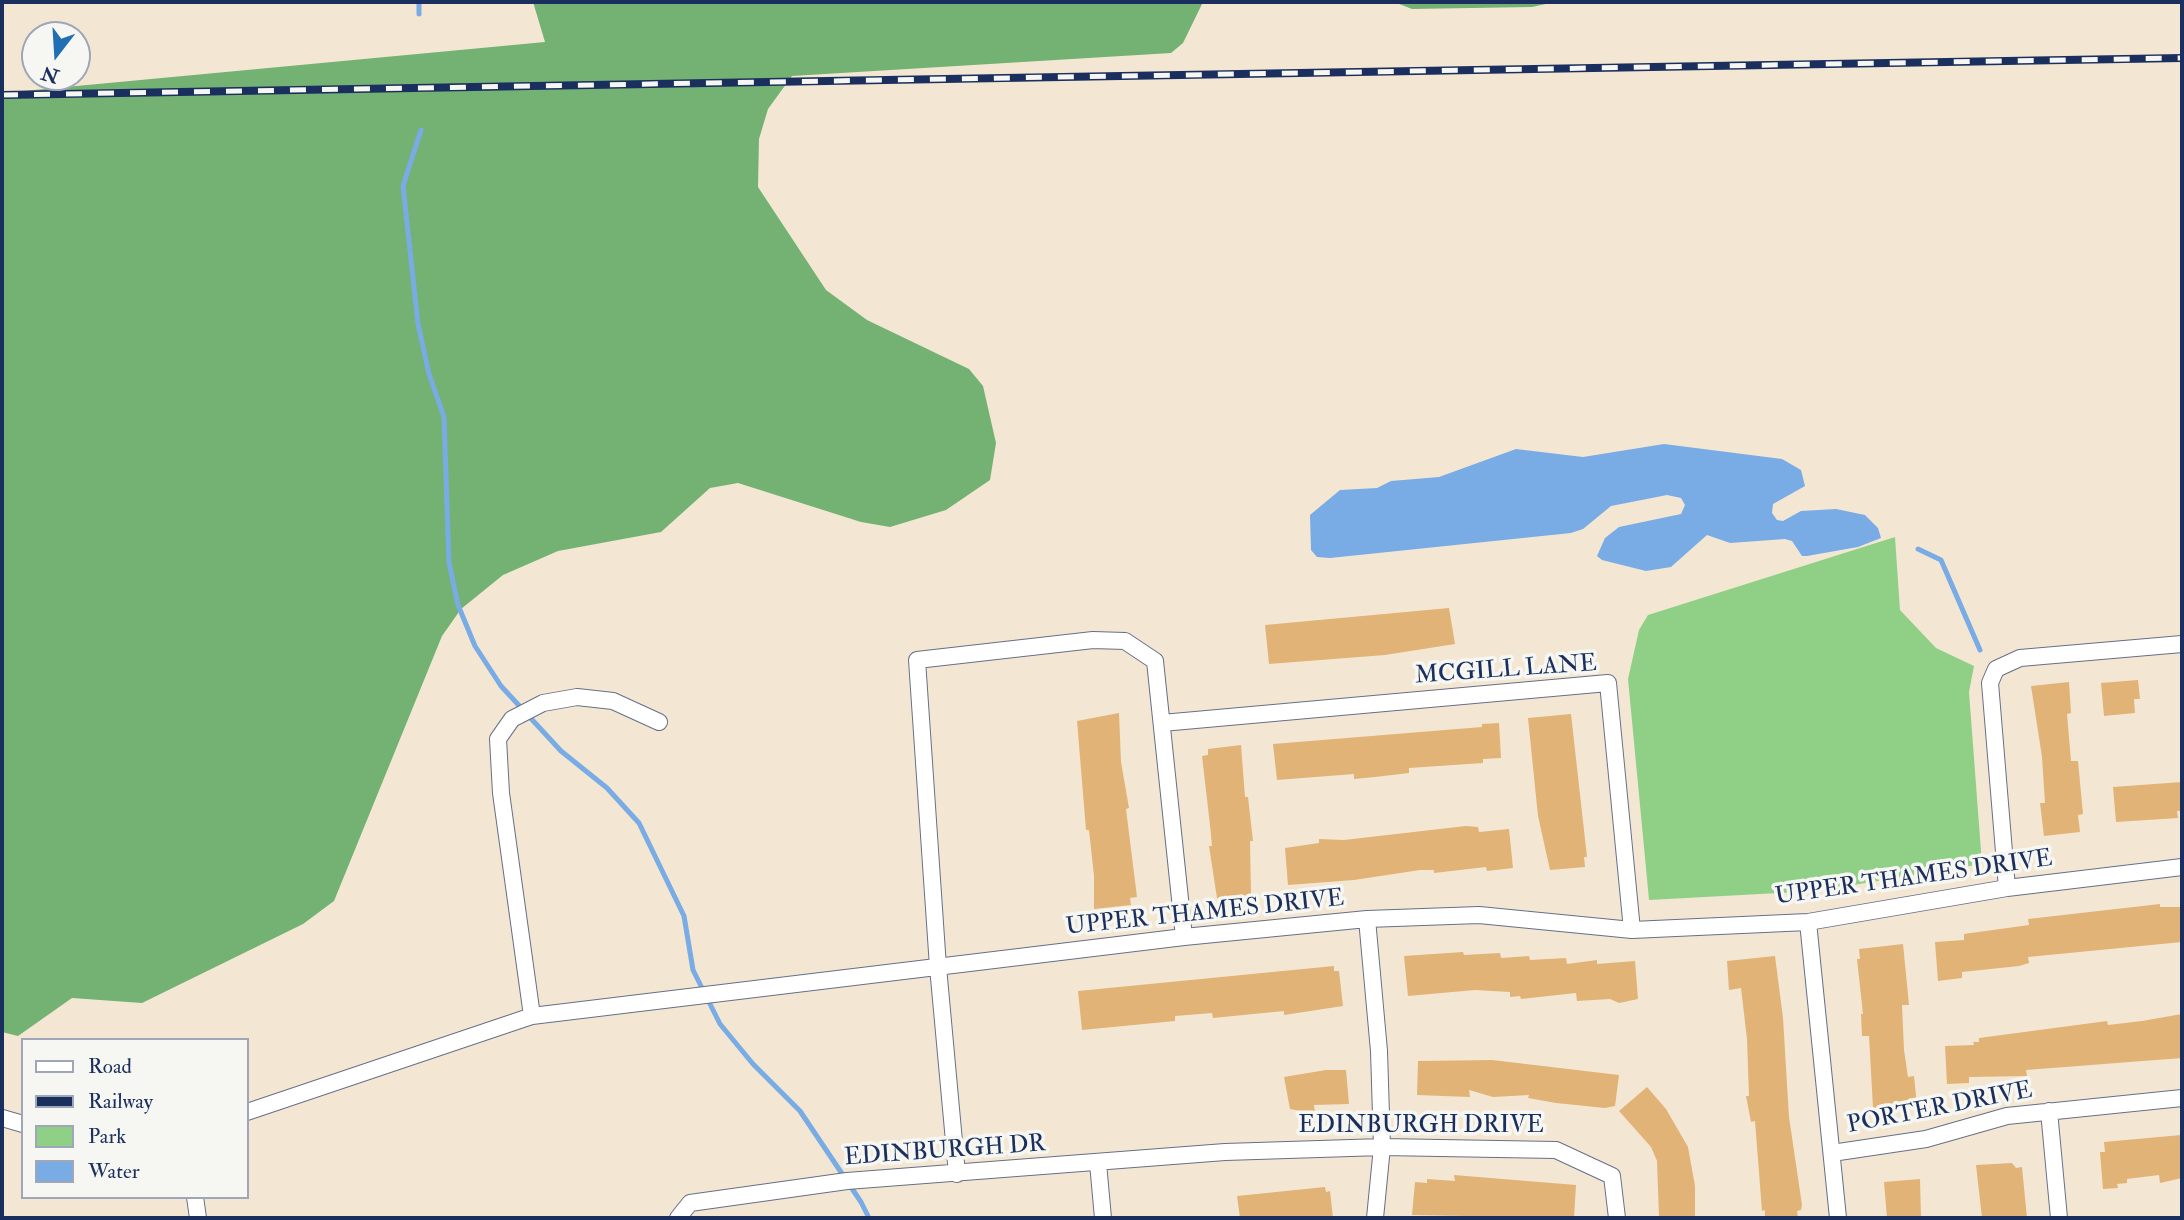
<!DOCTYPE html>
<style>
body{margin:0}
#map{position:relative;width:2184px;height:1220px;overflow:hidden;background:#f3e7d3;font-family:"IM FELL Double Pica",serif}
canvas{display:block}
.frame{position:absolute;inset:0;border:4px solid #1b2f5e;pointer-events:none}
.legend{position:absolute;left:21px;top:1038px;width:228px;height:161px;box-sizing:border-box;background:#f6f6f2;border:2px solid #9ea6b7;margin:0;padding:9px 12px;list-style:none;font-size:21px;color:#1b2f5e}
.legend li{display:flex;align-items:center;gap:14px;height:35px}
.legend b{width:35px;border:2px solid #9ea6b7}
.north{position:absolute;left:21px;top:21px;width:70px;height:70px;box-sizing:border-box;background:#f6f6f2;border:2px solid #9ea6b7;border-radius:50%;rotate:197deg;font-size:19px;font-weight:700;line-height:28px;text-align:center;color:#1b2f5e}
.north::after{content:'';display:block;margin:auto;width:24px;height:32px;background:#1f6fb2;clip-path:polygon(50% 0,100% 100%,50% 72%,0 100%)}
</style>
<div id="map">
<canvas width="2184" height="1220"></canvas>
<div class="frame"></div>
<ul class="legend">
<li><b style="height:9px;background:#fff"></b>Road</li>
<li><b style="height:9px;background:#1b2f5e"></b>Railway</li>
<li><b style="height:19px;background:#90d086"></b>Park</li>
<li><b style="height:19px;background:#79abe5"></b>Water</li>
</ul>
<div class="north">N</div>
</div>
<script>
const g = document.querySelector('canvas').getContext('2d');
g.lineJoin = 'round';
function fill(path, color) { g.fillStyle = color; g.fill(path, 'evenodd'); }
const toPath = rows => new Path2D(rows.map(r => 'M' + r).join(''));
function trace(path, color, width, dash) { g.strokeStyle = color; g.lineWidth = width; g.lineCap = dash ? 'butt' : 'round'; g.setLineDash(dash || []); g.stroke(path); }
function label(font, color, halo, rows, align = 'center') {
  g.font = font + ' "IM FELL Double Pica",serif'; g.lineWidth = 7; g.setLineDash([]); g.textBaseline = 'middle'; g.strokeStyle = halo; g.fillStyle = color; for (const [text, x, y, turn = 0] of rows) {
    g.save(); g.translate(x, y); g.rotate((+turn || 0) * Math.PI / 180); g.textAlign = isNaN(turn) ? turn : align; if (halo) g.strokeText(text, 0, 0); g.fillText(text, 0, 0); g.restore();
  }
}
const green = toPath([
 [1895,537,1900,610,1936,648,1974,666,1969,692,1982,864,1816,891,1649,900,1628,679,1639,630,1648,615]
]);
const forest = toPath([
 [533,2,1203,2,1183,43,1171,53,792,76,768,109,759,139,758,187,826,290,867,320,969,369,983,386,996,443,990,480,946,510,890,527,861,522,738,483,710,488,661,532,558,551,503,575,461,609,442,636,334,901,303,924,142,1003,72,998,18,1036,2,1032,2,93,545,42],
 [1394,2,1555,2,1532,7,1412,9]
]);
const water = toPath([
 [1664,444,1782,459,1801,470,1805,486,1773,504,1772,513,1777,520,1783,521,1801,511,1836,509,1865,515,1878,528,1881,538,1858,547,1807,556,1802,556,1792,541,1785,539,1730,543,1707,535,1671,567,1646,571,1602,560,1597,556,1605,538,1619,527,1681,514,1685,505,1681,498,1667,495,1611,506,1583,529,1571,533,1330,558,1317,557,1311,550,1310,515,1340,490,1377,488,1391,481,1439,477,1516,449,1583,457]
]);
const stream = toPath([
 [419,14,419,2],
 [421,130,403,186,418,324,429,374,444,417,449,563,458,605,475,646,501,686,561,751,607,788,639,823,684,916,693,970,720,1024,753,1064,800,1111,861,1202,869,1218],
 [1918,549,1941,560,1980,650]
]);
const building = toPath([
 [1449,608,1455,644,1385,655,1269,664,1265,625],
 [2138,680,2140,699,2134,699,2135,713,2104,716,2101,683],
 [2069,682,2071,713,2067,714,2071,761,2078,761,2083,814,2078,815,2080,832,2044,836,2040,803,2045,803,2042,757,2031,686],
 [1119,713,1121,762,1129,808,1126,809,1137,897,1130,898,1131,905,1094,909,1094,876,1089,830,1086,830,1077,721],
 [1571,714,1587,857,1584,857,1585,867,1550,870,1538,816,1528,718],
 [1499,723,1501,758,1483,759,1483,763,1409,768,1409,773,1375,777,1354,779,1354,774,1277,780,1273,744,1482,727,1482,724],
 [1241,745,1245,797,1248,797,1253,841,1250,841,1251,895,1217,898,1209,846,1212,846,1210,825,1202,756,1208,755,1208,749],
 [2182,782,2182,811,2177,811,2178,818,2116,822,2113,787],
 [1466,826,1478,827,1479,832,1509,829,1513,868,1487,871,1486,867,1434,873,1434,870,1420,870,1354,880,1288,885,1285,848,1319,843,1319,839,1344,840],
 [2160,904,2160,907,2182,907,2182,942,2028,957,2029,963,2019,966,1962,972,1962,978,1938,981,1935,942,1964,940,1964,934,2029,925,2028,919],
 [1903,944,1909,1005,1902,1005,1904,1050,1908,1077,1914,1076,1917,1105,1873,1108,1869,1036,1862,1036,1861,1014,1863,1014,1857,959,1860,959,1859,949],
 [1463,952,1464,955,1500,953,1501,958,1529,956,1530,960,1566,958,1567,964,1597,960,1597,964,1635,961,1638,999,1619,1003,1610,999,1577,1001,1576,993,1521,999,1520,996,1510,997,1510,992,1475,990,1408,996,1404,956],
 [1775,956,1783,1018,1789,1117,1802,1205,1801,1210,1797,1211,1798,1218,1765,1218,1765,1210,1762,1211,1755,1121,1751,1122,1746,1096,1749,1096,1747,1039,1741,988,1729,990,1727,961],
 [1334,966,1334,971,1339,971,1343,1006,1284,1015,1284,1011,1213,1018,1212,1013,1175,1016,1175,1021,1082,1030,1078,991],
 [2182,1014,2182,1058,2026,1070,2027,1076,1969,1077,1969,1083,1947,1084,1945,1046,1974,1045,1973,1042,1979,1042,1979,1038,2107,1021,2108,1025,2142,1021],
 [1492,1060,1619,1075,1615,1106,1605,1108,1556,1103,1528,1098,1529,1095,1493,1097,1469,1090,1470,1097,1417,1095,1418,1061],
 [1326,1070,1346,1070,1349,1104,1314,1105,1315,1114,1290,1109,1284,1077],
 [1647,1087,1666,1109,1688,1147,1695,1186,1695,1218,1659,1217,1657,1161,1651,1147,1619,1111],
 [2181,1135,2182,1178,2160,1183,2159,1175,2127,1179,2127,1183,2117,1184,2118,1188,2103,1189,2100,1152,2105,1152,2104,1142],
 [2012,1163,2016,1168,2022,1167,2027,1218,1982,1218,1976,1165],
 [1454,1175,1576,1185,1574,1218,1412,1215,1415,1182,1427,1183,1427,1179,1455,1181],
 [1920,1179,1921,1218,1887,1218,1884,1182],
 [1325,1187,1326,1192,1330,1191,1333,1218,1240,1218,1237,1196]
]);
const street = toPath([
 [1162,723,1608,683,1632,930],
 [2007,888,1990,683,1996,669,2020,658,2182,644],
 [1367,919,1379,1051,1382,1147,1375,1218],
 [1808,922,1838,1218],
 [532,1016,501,793,498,739,512,719,543,703,577,697,613,701,659,722],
 [2049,1111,2059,1218],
 [247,1112,532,1016,1184,937,1367,919,1479,915,1632,930,1808,922,2007,888,2182,867],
 [2,1118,23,1124],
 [1832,1153,1926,1139,2007,1116,2182,1098],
 [1098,1163,1103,1218],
 [957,1174,938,967,917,660,1093,640,1125,641,1155,661,1184,937],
 [195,1197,198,1218],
 [678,1218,690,1203,847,1181,1225,1152,1382,1147,1556,1150,1612,1176,1617,1218]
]);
const rail = toPath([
 [2,95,2182,58]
]);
const streetNames = [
 ["MCGILL LANE",1506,671,-4],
 ["UPPER THAMES DRIVE",1914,879,-8],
 ["UPPER THAMES DRIVE",1205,914,-6],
 ["PORTER DRIVE",1940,1109,-11],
 ["EDINBURGH DRIVE",1421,1127],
 ["EDINBURGH DR",945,1152,-4]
];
fill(green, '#90d086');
fill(forest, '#74b273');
fill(water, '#79abe5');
trace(stream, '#79abe5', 5);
fill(building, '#e1b376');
trace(street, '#676f87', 18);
trace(street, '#fff', 16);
trace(rail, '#1b2f5e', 8);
trace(rail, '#f6f6f2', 5, [16]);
label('24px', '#1b2f5e', '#f6f6f2', streetNames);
</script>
